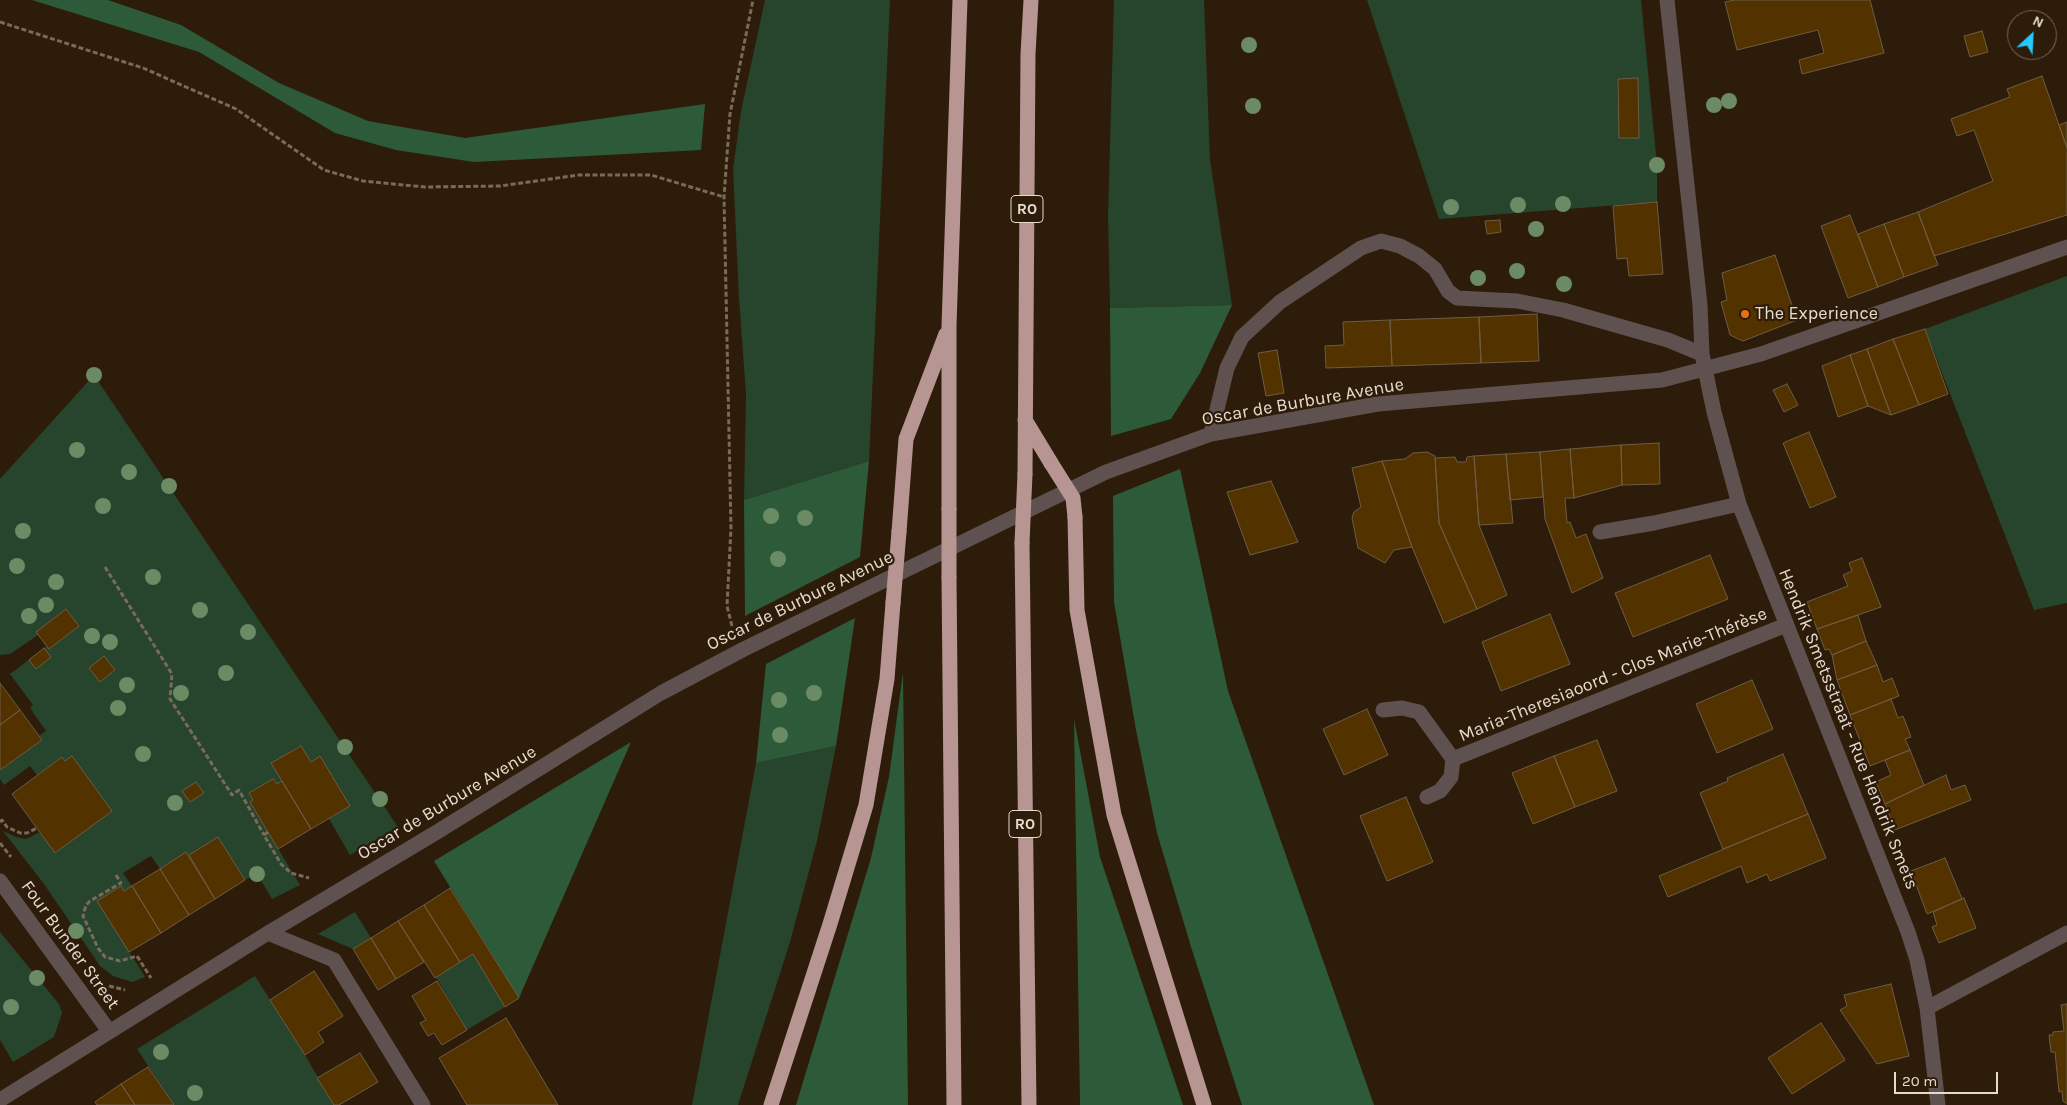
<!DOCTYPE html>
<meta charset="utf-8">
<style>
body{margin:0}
#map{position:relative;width:2067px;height:1105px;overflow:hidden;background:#2d1c09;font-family:Karla,sans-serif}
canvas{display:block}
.north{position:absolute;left:2007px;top:10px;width:50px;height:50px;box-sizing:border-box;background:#2d1c09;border:1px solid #776858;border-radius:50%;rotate:25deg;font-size:14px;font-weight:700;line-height:20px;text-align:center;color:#e7dbcf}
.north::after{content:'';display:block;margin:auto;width:18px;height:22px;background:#24c9fe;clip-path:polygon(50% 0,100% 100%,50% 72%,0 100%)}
.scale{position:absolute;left:1894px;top:1072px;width:104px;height:22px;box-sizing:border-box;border:2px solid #e7dbcf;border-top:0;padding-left:6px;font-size:15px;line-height:18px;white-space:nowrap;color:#e7dbcf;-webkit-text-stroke:4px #2d1c09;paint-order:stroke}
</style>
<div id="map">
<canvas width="2067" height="1105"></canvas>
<div class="north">N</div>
<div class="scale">20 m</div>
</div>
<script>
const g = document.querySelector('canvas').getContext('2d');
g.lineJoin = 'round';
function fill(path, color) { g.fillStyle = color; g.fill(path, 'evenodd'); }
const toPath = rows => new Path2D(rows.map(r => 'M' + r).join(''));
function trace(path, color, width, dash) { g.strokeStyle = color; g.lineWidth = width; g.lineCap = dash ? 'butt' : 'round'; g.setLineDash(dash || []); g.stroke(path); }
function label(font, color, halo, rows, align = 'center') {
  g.font = font + ' Karla,sans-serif'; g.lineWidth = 4.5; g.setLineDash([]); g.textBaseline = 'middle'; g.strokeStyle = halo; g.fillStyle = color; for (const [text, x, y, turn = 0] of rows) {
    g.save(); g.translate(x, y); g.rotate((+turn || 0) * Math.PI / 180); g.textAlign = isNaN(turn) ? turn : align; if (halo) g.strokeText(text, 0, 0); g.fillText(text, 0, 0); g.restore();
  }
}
const green = toPath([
 [765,0,890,0,869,461,744,500,746,394,739,298,733,169,741,111],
 [1114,0,1204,0,1210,160,1232,305,1110,308,1108,215],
 [1367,0,1641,0,1657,165,1657,202,1439,219],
 [2067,276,2067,603,2034,610,1925,329],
 [94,375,398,827,350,855,329,819,350,806,320,756,311,762,300,746,272,763,282,781,277,784,273,779,249,793,253,800,250,802,300,885,272,899,257,874,245,880,218,837,189,855,186,852,160,869,151,856,123,873,132,886,124,891,121,886,98,901,145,977,132,982,113,976,100,966,44,884,3,831,16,837,26,839,40,832,55,853,112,811,72,756,65,761,62,757,37,775,30,766,4,785,0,779,0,770,42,740,39,736,46,731,30,708,33,705,10,674,47,646,49,649,36,632,38,635,10,654,0,655,0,479],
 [836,746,817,841,790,942,738,1105,692,1105,756,763],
 [355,912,371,938,353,949,318,934],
 [0,932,59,1004,62,1013,54,1037,13,1062,0,1040],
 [473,954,505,1007,467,1030,436,977],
 [255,976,305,1055,334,1105,174,1105,137,1049]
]);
const forest = toPath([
 [32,0,108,0,181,25,279,83,368,121,465,138,705,104,701,150,474,162,396,150,335,133,199,52],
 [1232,305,1200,373,1171,419,1111,436,1110,308],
 [869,461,860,557,745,616,744,500],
 [1180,469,1228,691,1374,1105,1242,1105,1192,950,1157,833,1136,730,1114,602,1113,496],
 [855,618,836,746,756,763,766,664],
 [903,672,908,1105,796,1105,871,858,889,777],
 [1074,719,1100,857,1183,1105,1080,1105],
 [631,742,519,998,434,861]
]);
const building = toPath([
 [1734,0,1870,0,1884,53,1802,74,1799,60,1824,53,1818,30,1737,50,1725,2,1734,0],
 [1982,31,1988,52,1970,57,1964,36,1982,31],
 [2042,76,2067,148,2067,215,1934,256,1918,212,1993,181,1974,130,1957,136,1951,119,2010,97,2007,89,2042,76],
 [1638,78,1639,138,1619,138,1618,79,1638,78],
 [2067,122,2067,148,2059,125,2067,122],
 [1657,202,1663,274,1629,276,1627,258,1617,259,1613,206,1657,202],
 [1918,212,1938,265,1904,277,1884,224,1918,212],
 [1850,215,1878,287,1848,298,1821,226,1850,215],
 [1500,220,1501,232,1487,234,1485,221,1500,220],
 [1884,224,1904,277,1878,287,1858,234,1884,224],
 [1775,255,1797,320,1743,341,1730,335,1721,302,1727,300,1722,273,1775,255],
 [1537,314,1539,361,1481,363,1479,317,1537,314],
 [1479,317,1481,363,1392,366,1390,320,1479,317],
 [1390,320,1392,366,1326,368,1325,346,1344,345,1343,322,1390,320],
 [1925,329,1948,394,1919,405,1893,339,1925,329],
 [1893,339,1919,405,1891,415,1867,349,1893,339],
 [1867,349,1891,415,1868,406,1850,355,1867,349],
 [1277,350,1284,393,1266,396,1258,353,1277,350],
 [1850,355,1868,406,1838,417,1822,366,1850,355],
 [1787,384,1798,405,1784,412,1773,390,1787,384],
 [1809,432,1836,497,1810,508,1783,443,1809,432],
 [1659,443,1660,484,1622,485,1621,445,1659,443],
 [1621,445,1622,485,1574,498,1570,449,1621,445],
 [1570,449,1574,498,1565,498,1567,523,1570,522,1576,538,1586,534,1603,578,1572,593,1545,519,1540,452,1570,449],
 [1427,452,1435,456,1439,523,1477,609,1444,623,1412,547,1382,461,1405,459,1413,453,1427,452],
 [1540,452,1543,497,1510,500,1506,454,1540,452],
 [1506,454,1513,523,1479,525,1474,456,1506,454],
 [1474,456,1479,525,1507,595,1477,609,1439,523,1435,458,1455,457,1457,462,1466,462,1467,457,1474,456],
 [1382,461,1412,547,1394,550,1385,563,1358,548,1352,518,1354,512,1361,507,1352,468,1382,461],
 [1271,481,1298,542,1250,555,1227,492,1271,481],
 [1710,555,1728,599,1633,637,1615,593,1710,555],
 [1862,558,1881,607,1817,629,1807,602,1848,586,1843,575,1852,571,1849,563,1862,558],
 [66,609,79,626,49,649,36,632,66,609],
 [1550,614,1570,664,1501,691,1482,642,1550,614],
 [1858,615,1866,641,1832,655,1829,649,1825,650,1817,629,1858,615],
 [1866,641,1877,665,1837,680,1832,655,1866,641],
 [44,648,51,657,36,669,29,660,44,648],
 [104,656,115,670,100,682,89,668,104,656],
 [1877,665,1883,682,1892,678,1899,696,1850,715,1837,680,1877,665],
 [1752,680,1773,729,1717,753,1696,704,1752,680],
 [0,683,20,710,0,725,0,683],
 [1891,699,1898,718,1903,716,1911,737,1905,739,1910,750,1870,766,1850,715,1891,699],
 [1367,709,1388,755,1344,775,1323,729,1367,709],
 [20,710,42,740,0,770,0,725,20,710],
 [1597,740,1617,791,1575,807,1554,756,1597,740],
 [301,746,311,762,320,756,350,806,311,829,271,763,301,746],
 [1910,750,1924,785,1885,804,1876,782,1891,775,1885,760,1910,750],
 [1783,754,1808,814,1723,849,1700,793,1728,781,1727,778,1783,754],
 [72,756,112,811,55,853,12,794,62,757,65,761,72,756],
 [1554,756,1575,807,1533,824,1512,773,1554,756],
 [1946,775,1951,790,1965,785,1971,800,1895,830,1885,804,1946,775],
 [273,779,277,784,282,781,311,829,278,849,250,802,253,800,249,793,273,779],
 [196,782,204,793,190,802,182,791,196,782],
 [1406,797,1433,862,1387,881,1360,816,1406,797],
 [1808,814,1826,858,1770,881,1767,874,1747,883,1741,866,1668,897,1659,876,1808,814],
 [218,837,245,880,215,899,189,855,218,837],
 [186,852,215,899,189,915,160,869,186,852],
 [1945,858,1962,899,1927,914,1911,871,1945,858],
 [160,869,189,915,161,933,132,886,160,869],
 [121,886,124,891,132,886,161,933,129,952,97,901,121,886],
 [450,888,519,998,505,1007,473,954,460,962,424,905,450,888],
 [1964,898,1976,928,1939,943,1932,927,1937,925,1933,912,1964,898],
 [424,905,460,962,435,978,398,921,424,905],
 [398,921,424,962,396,979,371,938,398,921],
 [371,938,396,979,378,990,353,949,371,938],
 [314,971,343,1016,318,1032,324,1042,305,1055,270,1000,314,971],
 [437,981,467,1030,442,1045,434,1033,428,1036,420,1023,426,1020,412,996,437,981],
 [1891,984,1909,1056,1877,1064,1840,1010,1847,1006,1844,995,1891,984],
 [2067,1004,2067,1104,2063,1101,2062,1091,2059,1092,2055,1052,2051,1052,2049,1035,2053,1035,2053,1032,2064,1031,2061,1005,2067,1004],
 [506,1018,558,1105,467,1105,439,1058,506,1018],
 [1821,1023,1845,1060,1792,1094,1768,1058,1821,1023],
 [360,1053,378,1082,339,1105,334,1105,317,1078,360,1053],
 [148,1067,174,1105,135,1105,121,1084,148,1067],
 [121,1084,135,1105,97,1105,95,1102,121,1084]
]);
const path = toPath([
 [0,22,143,68,236,109,324,170,363,181,425,187,500,186,579,175,651,175,724,197],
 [105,567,172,674,170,699,232,795,239,790,264,835],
 [732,626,727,606,731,528,724,197,730,114,753,0],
 [0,822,2,820,7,827,20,833,27,833,37,828],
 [268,832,264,835,281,864,291,873,309,878],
 [0,843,11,857],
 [116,875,121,883,90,901,86,905,83,916,98,948,105,957,120,961,137,956,151,978],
 [109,986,125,990]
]);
const minor = toPath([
 [1667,0,1700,305,1702,354,1714,412,1739,504,1908,932,1917,960,1927,1008,1938,1105],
 [1211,434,1227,368,1242,337,1280,302,1361,248,1381,241,1400,246,1419,256,1435,269,1448,291,1457,298,1517,301,1563,310,1668,340,1702,354],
 [1600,532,1654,523,1739,504],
 [1383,710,1402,708,1419,712,1453,759,1451,777,1440,791,1427,797],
 [1453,759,1786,625],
 [0,881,109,1031],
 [268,933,334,960,423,1105],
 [1927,1008,2067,933],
 [0,1100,268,933,437,832,661,693,744,649,1106,472,1211,434,1378,404,1662,380,1761,354,2067,247]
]);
const highway = toPath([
 [1025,420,1051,463],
 [1025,474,1028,54,1031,0],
 [949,509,949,326,960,0],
 [1075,517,1077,610,1114,815,1204,1105],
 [899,532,906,439,946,334],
 [1022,543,1029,1105],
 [949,577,954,1105],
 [771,1105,830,924,866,805,887,679,893,603]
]);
const highwayBridge = toPath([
 [1051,463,1073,498,1075,517],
 [949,509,949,577],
 [1022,543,1025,474],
 [893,603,899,532]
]);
const trees = [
 [1249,45],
 [1729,101],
 [1714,105],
 [1253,106],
 [1657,165],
 [1563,204],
 [1518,205],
 [1451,207],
 [1536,229],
 [1517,271],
 [1478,278],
 [1564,284],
 [94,375],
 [77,450],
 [129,472],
 [169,486],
 [103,506],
 [771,516],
 [805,518],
 [23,531],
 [778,559],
 [17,566],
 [153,577],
 [56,582],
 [46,605],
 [200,610],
 [29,616],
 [248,632],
 [92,636],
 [110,642],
 [226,673],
 [127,685],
 [181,693],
 [814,693],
 [779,700],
 [118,708],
 [780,735],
 [345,747],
 [143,754],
 [380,799],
 [175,803],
 [257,874],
 [76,931],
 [37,978],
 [11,1007],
 [161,1052],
 [195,1093]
];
const markers = [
 [1745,314,5,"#e8710a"]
];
const shields = [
 [1027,209,32],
 [1025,824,32]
];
const shieldNames = [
 ["R0",1027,209],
 ["R0",1025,824]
];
const poiNames = [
 ["The Experience",1755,314]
];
const streetNames = [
 ["Oscar de Burbure Avenue",1303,402,-10],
 ["Oscar de Burbure Avenue",800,601,-26],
 ["Maria-Theresiaoord - Clos Marie-Thérèse",1613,675,-22],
 ["Hendrik Smetsstraat - Rue Hendrik Smets",1848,729,68],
 ["Oscar de Burbure Avenue",447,803,-31],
 ["Four Bunder Street",70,945,54]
];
fill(green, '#27442d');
fill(forest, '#2d5b39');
fill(building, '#523300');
trace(building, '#6e5c46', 1);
trace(path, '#796a59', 3, [5, 2.5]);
trace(minor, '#5f5150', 15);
trace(highway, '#b79592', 15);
trace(highwayBridge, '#b79592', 15);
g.fillStyle = '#6b8b64';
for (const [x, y] of trees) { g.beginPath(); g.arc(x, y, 8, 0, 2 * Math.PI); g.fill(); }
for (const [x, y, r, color] of markers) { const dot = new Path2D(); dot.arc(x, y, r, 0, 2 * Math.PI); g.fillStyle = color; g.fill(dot); trace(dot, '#2d1c09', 2); }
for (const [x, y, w] of shields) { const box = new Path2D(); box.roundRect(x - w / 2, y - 13.5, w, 27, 4); g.fillStyle = '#2d1c09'; g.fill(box); trace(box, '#e7dbcf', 1); }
label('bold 16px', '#e7dbcf', null, shieldNames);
label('18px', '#e7dbcf', '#2d1c09', poiNames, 'left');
label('18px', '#e7dbcf', '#2d1c09', streetNames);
</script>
